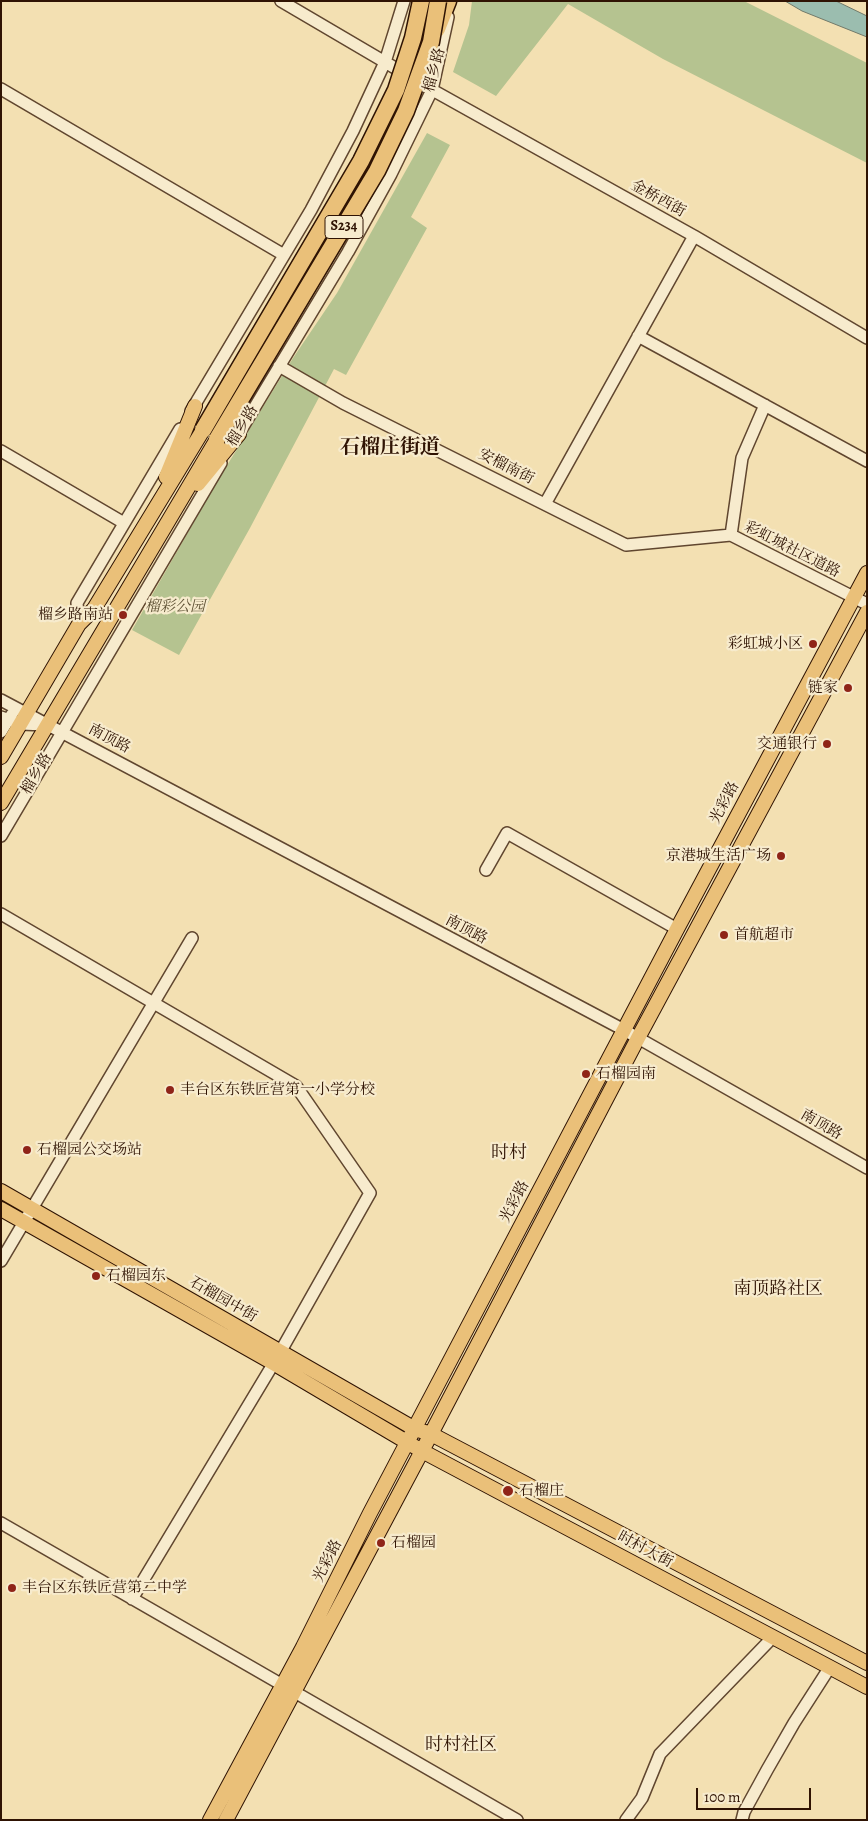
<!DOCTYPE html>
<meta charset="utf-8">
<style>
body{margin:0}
#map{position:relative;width:868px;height:1821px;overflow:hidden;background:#f3e0b2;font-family:Alegreya,serif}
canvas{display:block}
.frame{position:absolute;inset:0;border:2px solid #2f1303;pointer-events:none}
.scale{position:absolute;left:696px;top:1788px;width:115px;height:22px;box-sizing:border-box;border:2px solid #2f1303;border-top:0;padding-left:6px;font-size:15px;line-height:18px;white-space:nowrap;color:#2f1303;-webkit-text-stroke:4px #f7ebcd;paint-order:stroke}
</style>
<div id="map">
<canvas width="868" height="1821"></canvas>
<div class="frame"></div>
<div class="scale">100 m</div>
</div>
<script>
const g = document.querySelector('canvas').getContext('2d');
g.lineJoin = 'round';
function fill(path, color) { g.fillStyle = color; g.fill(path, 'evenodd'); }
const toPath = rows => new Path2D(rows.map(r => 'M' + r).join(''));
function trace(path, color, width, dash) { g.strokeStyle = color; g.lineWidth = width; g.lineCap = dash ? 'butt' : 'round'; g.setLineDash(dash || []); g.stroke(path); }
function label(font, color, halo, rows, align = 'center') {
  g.font = font + ' Alegreya,"Noto Serif SC",serif'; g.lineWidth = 4.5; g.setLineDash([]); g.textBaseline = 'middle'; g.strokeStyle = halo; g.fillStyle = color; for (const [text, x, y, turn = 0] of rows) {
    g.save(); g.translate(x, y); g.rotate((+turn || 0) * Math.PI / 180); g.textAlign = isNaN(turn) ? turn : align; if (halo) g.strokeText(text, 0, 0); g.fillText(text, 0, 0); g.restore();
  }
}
const green = toPath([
 [472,1,744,1,867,63,867,163,663,59,568,4,496,96,453,72,469,25],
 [427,133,450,145,411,217,427,228,346,375,334,369,250,528,179,655,132,630,218,480,293,358,337,293]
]);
const water = toPath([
 [785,1,836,1,867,16,867,37,802,11,785,1]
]);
const minor = toPath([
 [281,1,407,75],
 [427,87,694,236,867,338],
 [1,89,284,255],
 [638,336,867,461],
 [279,366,343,403,626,545,731,535],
 [765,405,742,458,731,535,867,604],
 [191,411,311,210,353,131,385,62,404,1],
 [235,440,348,252,391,174,432,90,448,17],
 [1,451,124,523],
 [545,504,694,236],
 [79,624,77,603,180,429],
 [1,700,624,1030,867,1168],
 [1,717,21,724,46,725],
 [1,732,12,714],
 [1,836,221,463],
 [486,870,507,833,677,929],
 [1,914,296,1086,370,1193,278,1356,132,1599],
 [1,1261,192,938],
 [1,1523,517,1820],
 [626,1820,642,1798,660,1754,773,1637],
 [742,1820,744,1812,767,1770,794,1723,830,1667]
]);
const major = toPath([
 [166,477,195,406],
 [198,484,239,434],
 [1,757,79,624,94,609,203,430],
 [1,803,217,439],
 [1,1191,415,1429,431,1434,867,1663],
 [1,1209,273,1363,422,1451,867,1687],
 [210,1820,303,1647,370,1513,677,929,867,573],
 [226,1820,431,1434,638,1038,867,612]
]);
const highway = toPath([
 [437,29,448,1]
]);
const highwayBridge = toPath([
 [203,430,361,161,396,90,413,38,421,1],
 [217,439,377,171,406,111,431,42,438,1]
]);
const markers = [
 [123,615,5,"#8f2418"],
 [813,644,5,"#8f2418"],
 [848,688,5,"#8f2418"],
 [827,744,5,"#8f2418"],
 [781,856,5,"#8f2418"],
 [724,935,5,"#8f2418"],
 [586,1074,5,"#8f2418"],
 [170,1090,5,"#8f2418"],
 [27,1150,5,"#8f2418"],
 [96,1276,5,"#8f2418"],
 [508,1491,6,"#8f2418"],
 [381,1543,5,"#8f2418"],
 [12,1588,5,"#8f2418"]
];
const shields = [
 [344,227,38]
];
const shieldNames = [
 ["S234",344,227]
];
const streetNames = [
 ["榴乡路",435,70,-75],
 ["金桥西街",658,199,29],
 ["榴乡路",243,426,-59],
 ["安榴南街",506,467,27],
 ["彩虹城社区道路",792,550,27],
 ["南顶路",109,739,28],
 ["榴乡路",37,774,-60],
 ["光彩路",725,803,-62],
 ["南顶路",466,930,28],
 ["南顶路",821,1125,30],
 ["光彩路",515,1202,-62],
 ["石榴园中街",223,1300,30],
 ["时村大街",645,1550,28],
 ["光彩路",328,1561,-63]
];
const parkNames = [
 ["榴彩公园",175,607]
];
const poiNames = [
 ["榴乡路南站",113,615,"right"],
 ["彩虹城小区",803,644,"right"],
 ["链家",838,688,"right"],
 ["交通银行",817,744,"right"],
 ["京港城生活广场",771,856,"right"],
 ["首航超市",734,935],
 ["石榴园南",596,1074],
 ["丰台区东铁匠营第一小学分校",180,1090],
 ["石榴园公交场站",37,1150],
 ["石榴园东",106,1276],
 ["石榴庄",519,1491],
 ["石榴园",391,1543],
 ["丰台区东铁匠营第二中学",22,1588]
];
const quarterNames = [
 ["时村",509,1154],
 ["南顶路社区",778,1290],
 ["时村社区",461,1746]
];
const districtNames = [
 ["石榴庄街道",390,448]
];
fill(green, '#b5c390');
fill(water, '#9bbdaf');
trace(water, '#70796a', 1);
trace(minor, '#60462f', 14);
trace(major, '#2f1303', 16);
trace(highway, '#2f1303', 19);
trace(minor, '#f7ebcd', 11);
trace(major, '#eac079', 14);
trace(highway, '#eac079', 16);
trace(highwayBridge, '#2f1303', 19, []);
trace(highwayBridge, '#eac079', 16);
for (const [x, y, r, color] of markers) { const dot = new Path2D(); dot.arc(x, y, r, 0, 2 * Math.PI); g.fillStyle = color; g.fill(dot); trace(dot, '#f7ebcd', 2); }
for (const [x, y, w] of shields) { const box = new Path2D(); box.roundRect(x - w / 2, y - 11.5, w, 23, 4); g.fillStyle = '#f7ebcd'; g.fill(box); trace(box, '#2f1303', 1); }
label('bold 14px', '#2f1303', null, shieldNames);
label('15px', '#2f1303', '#f7ebcd', streetNames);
label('italic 15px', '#5e5134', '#f7ebcd', parkNames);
label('15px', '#2f1303', '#f7ebcd', poiNames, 'left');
label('18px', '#2f1303', '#f7ebcd', quarterNames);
label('bold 20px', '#2f1303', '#f7ebcd', districtNames);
</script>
